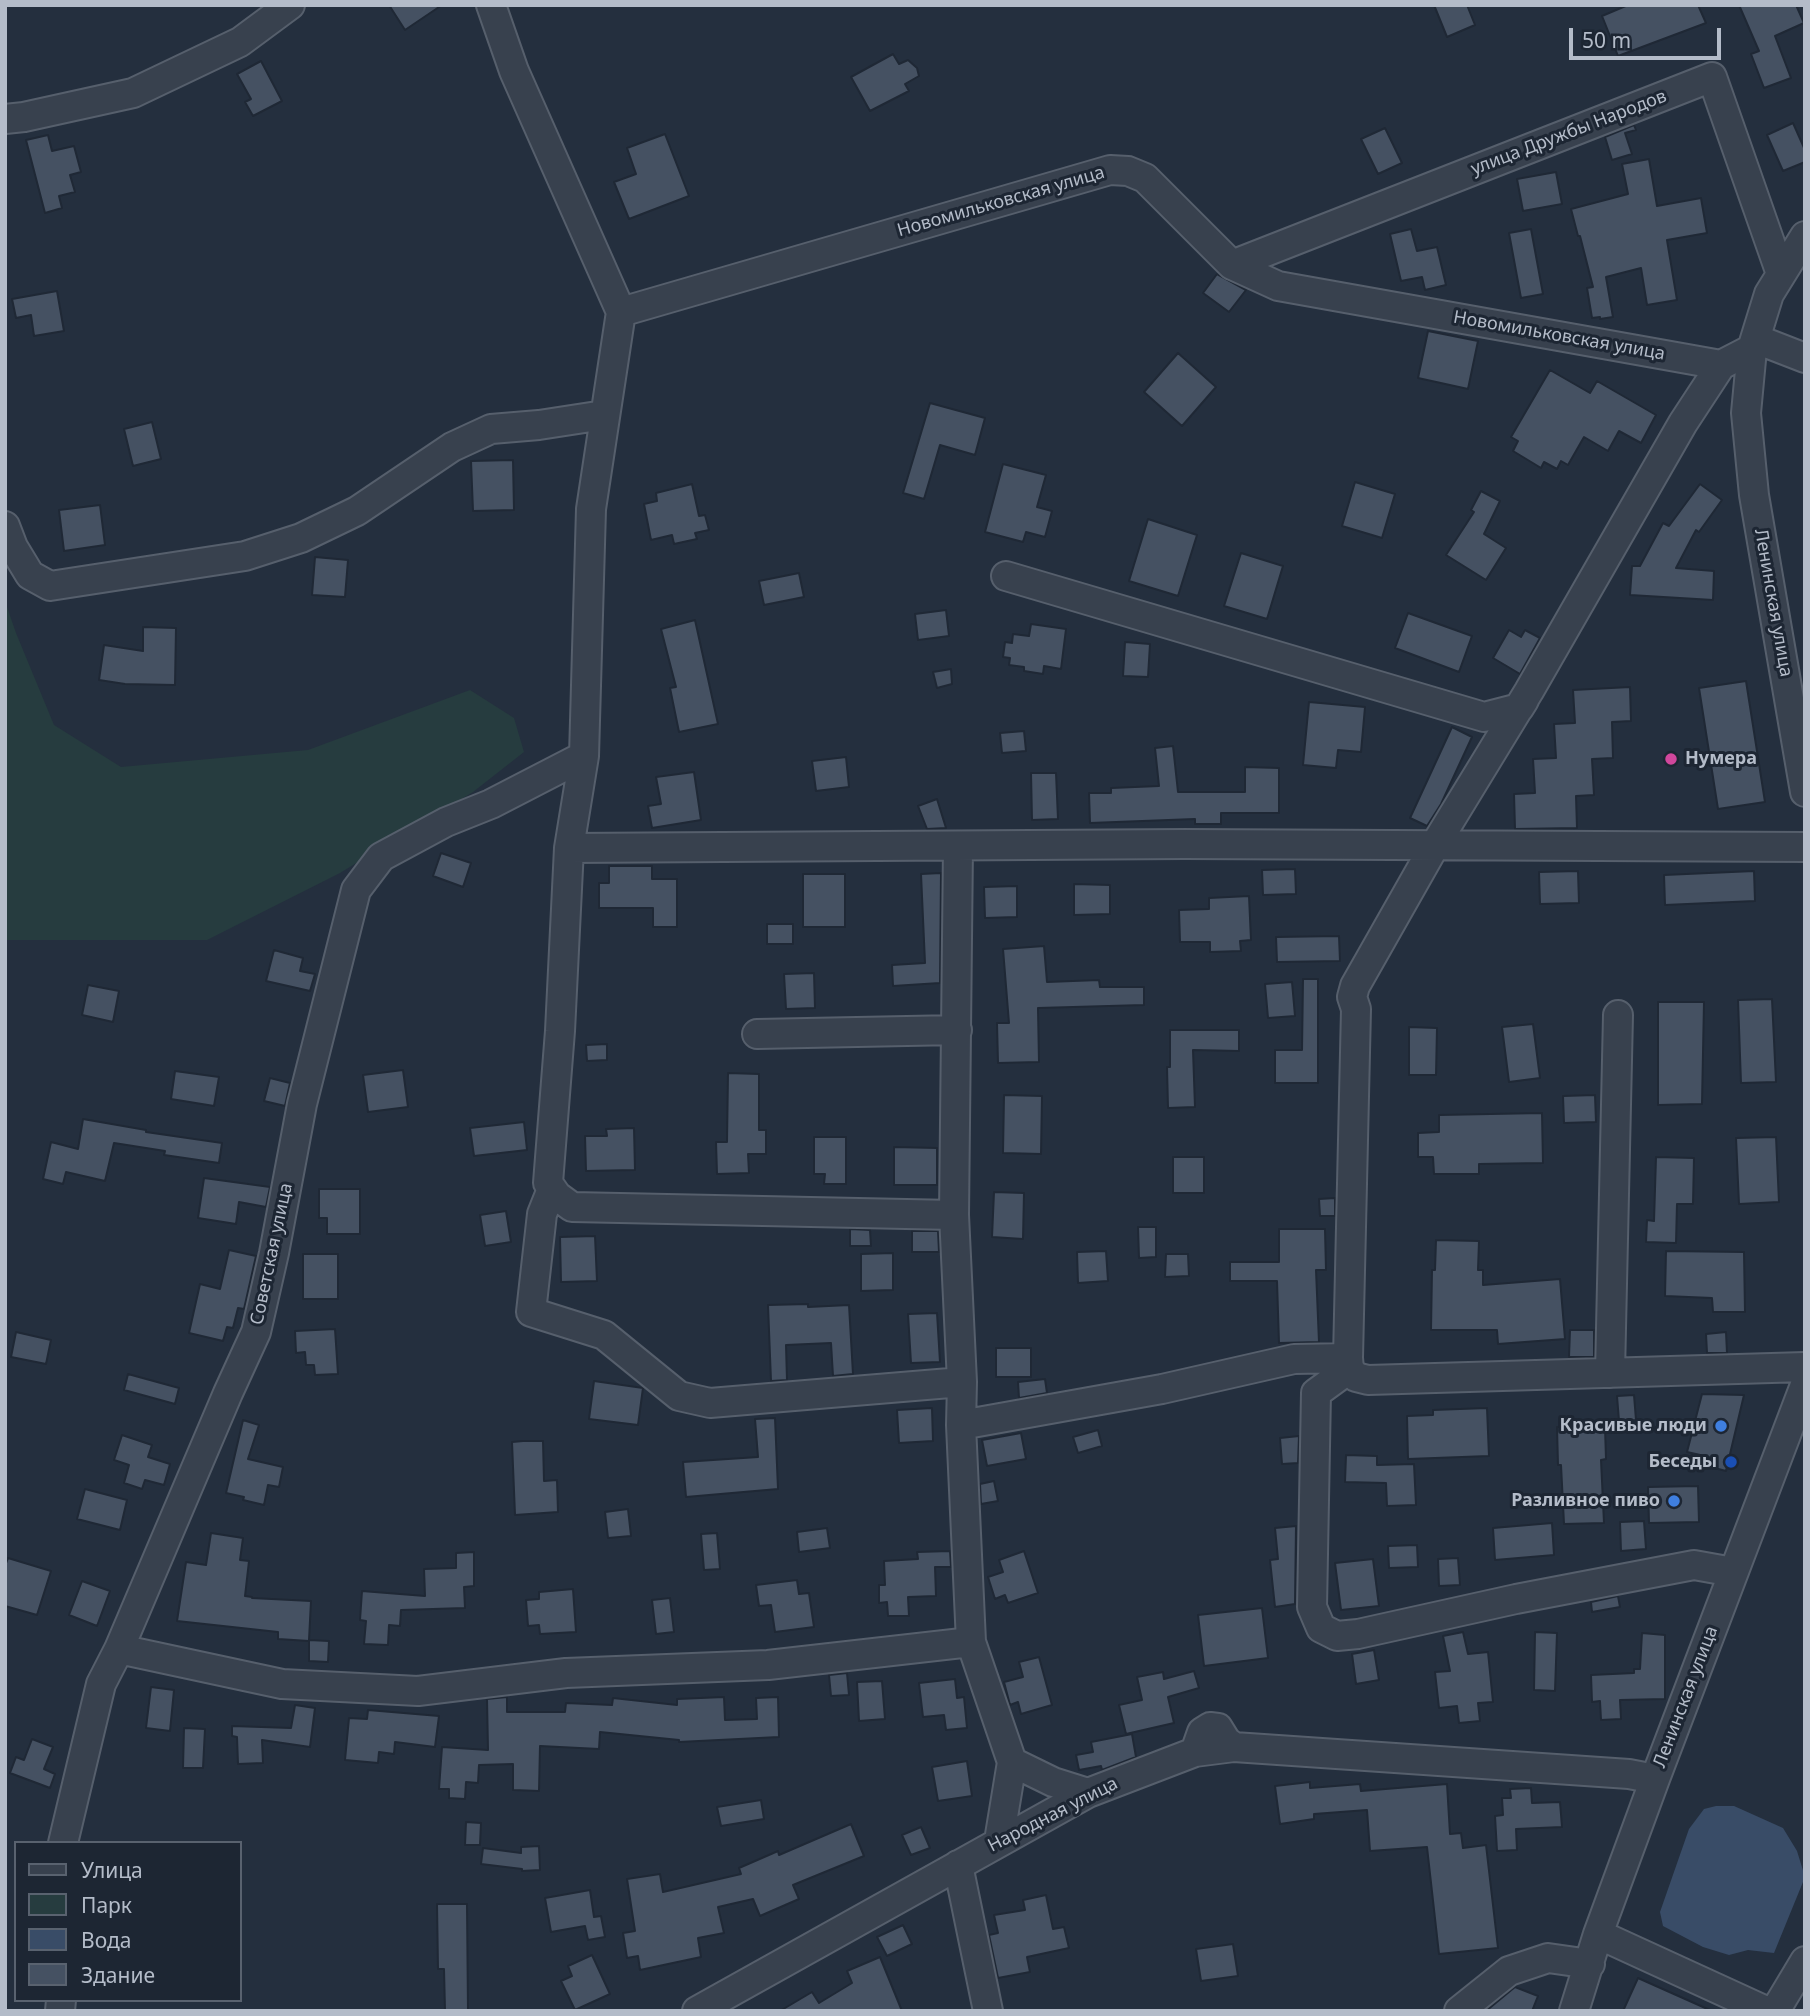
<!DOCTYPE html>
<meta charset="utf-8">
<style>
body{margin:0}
#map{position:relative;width:1810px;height:2016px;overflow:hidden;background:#242f3e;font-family:"Noto Sans",sans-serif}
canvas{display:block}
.frame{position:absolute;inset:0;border:7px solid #b4bcc9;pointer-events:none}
.legend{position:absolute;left:14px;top:1841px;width:228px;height:161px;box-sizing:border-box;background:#1d2633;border:2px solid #59626f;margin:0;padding:9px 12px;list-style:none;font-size:21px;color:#b4bcc9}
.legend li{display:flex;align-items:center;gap:14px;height:35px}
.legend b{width:35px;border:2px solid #59626f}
.scale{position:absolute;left:1569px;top:28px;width:152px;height:32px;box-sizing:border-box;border:4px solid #b4bcc9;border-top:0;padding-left:9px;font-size:21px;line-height:24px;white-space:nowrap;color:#b4bcc9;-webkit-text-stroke:5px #1d2633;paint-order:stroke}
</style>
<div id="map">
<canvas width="1810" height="2016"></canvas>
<div class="frame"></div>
<ul class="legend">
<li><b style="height:9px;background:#38414e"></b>Улица</li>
<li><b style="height:19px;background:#263c3f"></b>Парк</li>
<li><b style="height:19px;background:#394c67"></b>Вода</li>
<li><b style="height:19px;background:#455162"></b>Здание</li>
</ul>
<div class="scale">50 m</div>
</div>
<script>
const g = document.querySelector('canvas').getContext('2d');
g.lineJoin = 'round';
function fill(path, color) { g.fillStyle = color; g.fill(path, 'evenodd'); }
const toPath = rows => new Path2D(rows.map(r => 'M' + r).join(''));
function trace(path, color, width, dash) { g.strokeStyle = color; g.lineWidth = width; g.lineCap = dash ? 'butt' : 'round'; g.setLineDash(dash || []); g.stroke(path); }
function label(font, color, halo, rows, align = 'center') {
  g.font = font + ' "Noto Sans",sans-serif'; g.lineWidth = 6; g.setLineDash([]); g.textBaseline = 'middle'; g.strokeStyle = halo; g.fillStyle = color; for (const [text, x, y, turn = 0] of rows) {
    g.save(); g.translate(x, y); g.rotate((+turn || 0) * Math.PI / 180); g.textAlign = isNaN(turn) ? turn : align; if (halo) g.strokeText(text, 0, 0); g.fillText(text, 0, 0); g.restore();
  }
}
const green = toPath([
 [5,601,16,633,54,725,121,767,308,750,470,690,514,718,524,752,473,792,340,873,207,940,5,940]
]);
const water = toPath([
 [1716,1806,1734,1806,1783,1828,1797,1851,1805,1877,1774,1953,1748,1950,1729,1955,1703,1947,1663,1926,1660,1912,1689,1829,1704,1809]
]);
const building = toPath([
 [389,5,442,5,405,30,389,5],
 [1434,5,1467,5,1475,25,1447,37,1434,5],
 [1628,5,1698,5,1706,23,1618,56,1602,16,1628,5],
 [1739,5,1796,5,1804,23,1775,36,1791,78,1764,88,1751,54,1759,51,1739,5],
 [893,54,899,64,908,60,917,68,919,76,905,84,909,91,870,111,851,77,893,54],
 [261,61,282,101,253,116,245,102,251,99,237,74,261,61],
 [1793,123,1805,150,1805,162,1783,171,1767,135,1793,123],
 [1634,125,1636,130,1625,133,1632,154,1612,160,1605,137,1634,125],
 [1385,128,1402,163,1378,174,1361,139,1385,128],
 [665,134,689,196,629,219,614,182,636,174,627,148,665,134],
 [48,135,52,151,74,146,81,172,70,175,75,192,59,196,62,208,45,213,26,140,48,135],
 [1649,159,1657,206,1701,198,1707,233,1667,240,1677,300,1647,305,1641,268,1606,277,1613,317,1600,319,1600,317,1592,318,1587,288,1593,287,1580,236,1578,236,1571,209,1628,194,1622,164,1649,159],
 [1556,172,1562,204,1523,211,1517,179,1556,172],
 [1411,229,1417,251,1437,247,1446,285,1425,290,1422,277,1401,281,1390,234,1411,229],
 [1531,229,1543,294,1521,298,1509,233,1531,229],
 [1217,274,1246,290,1229,312,1203,293,1217,274],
 [57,291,64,331,34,336,31,315,16,318,12,299,57,291],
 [1428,331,1478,341,1468,389,1418,378,1428,331],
 [1178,353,1216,387,1182,426,1144,392,1178,353],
 [1550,370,1590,393,1597,381,1656,415,1641,443,1619,431,1608,451,1584,437,1568,465,1561,461,1557,469,1544,462,1541,468,1513,451,1518,441,1511,437,1550,370],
 [930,403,985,418,975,455,940,445,924,499,903,493,930,403],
 [152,422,161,459,133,466,124,429,152,422],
 [513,460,514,510,473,511,471,461,513,460],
 [1003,464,1046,475,1037,507,1052,511,1045,537,1026,532,1023,542,985,532,1003,464],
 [1355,482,1395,494,1382,538,1342,526,1355,482],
 [692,484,699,516,705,515,709,530,695,533,697,539,674,544,672,535,651,540,644,504,657,501,656,493,692,484],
 [1700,484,1722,500,1699,532,1696,530,1676,568,1714,571,1713,600,1630,595,1632,566,1640,566,1663,523,1669,526,1700,484],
 [1481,491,1500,501,1484,534,1506,548,1486,580,1446,555,1474,512,1471,510,1481,491],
 [100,505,105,545,64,551,59,510,100,505],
 [1148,519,1197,535,1178,596,1129,581,1148,519],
 [1241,553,1283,566,1267,619,1224,606,1241,553],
 [315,557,348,560,345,597,312,595,315,557],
 [799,573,804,597,764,605,759,581,799,573],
 [946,610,949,636,918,640,915,614,946,610],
 [1408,613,1472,636,1459,672,1395,648,1408,613],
 [695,620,718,724,679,732,670,688,676,687,661,629,695,620],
 [1031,624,1066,629,1061,669,1044,666,1043,674,1024,671,1024,667,1009,665,1010,658,1003,657,1005,642,1012,643,1013,634,1029,636,1031,624],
 [143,627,176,628,175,685,125,684,99,680,104,645,143,651,143,627],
 [1509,630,1521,637,1525,630,1540,638,1520,674,1493,658,1509,630],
 [1125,642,1150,644,1148,677,1123,676,1125,642],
 [951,669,952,684,937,688,933,672,951,669],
 [1746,681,1765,802,1718,809,1699,688,1746,681],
 [1630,687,1631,721,1612,722,1613,758,1592,759,1594,795,1576,796,1577,828,1515,829,1514,794,1535,793,1533,759,1556,758,1554,724,1575,723,1573,690,1630,687],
 [1309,702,1365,707,1361,752,1338,750,1336,768,1303,765,1309,702],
 [1452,727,1472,737,1441,804,1427,826,1410,818,1452,727],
 [1024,731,1026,751,1002,753,1000,733,1024,731],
 [1173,746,1178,792,1245,792,1245,767,1279,768,1279,813,1221,813,1221,824,1195,824,1195,819,1090,823,1089,793,1111,793,1111,788,1159,786,1155,748,1173,746],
 [846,757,849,787,816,791,812,761,846,757],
 [694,772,701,820,652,828,648,806,661,804,656,777,694,772],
 [1031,773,1056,773,1058,819,1032,820,1031,773],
 [937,799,946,828,927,829,918,806,937,799],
 [441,853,471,863,463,887,433,876,441,853],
 [609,866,652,866,652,879,677,879,677,927,653,927,653,908,599,908,599,883,609,883,609,866],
 [1295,869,1296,894,1263,895,1262,870,1295,869],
 [1578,871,1579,903,1540,904,1539,872,1578,871],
 [1754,871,1755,901,1665,905,1664,875,1754,871],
 [941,873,940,983,893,986,892,965,925,963,921,874,941,873],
 [803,874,845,874,845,927,803,927,803,874],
 [1074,884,1110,885,1110,914,1074,915,1074,884],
 [1017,886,1017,917,985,918,984,887,1017,886],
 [1249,896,1251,940,1240,941,1241,951,1210,952,1210,942,1180,942,1179,910,1209,909,1209,898,1249,896],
 [767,924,793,924,793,944,767,944,767,924],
 [1339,936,1340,961,1277,962,1276,937,1339,936],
 [1044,946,1047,982,1099,980,1100,987,1144,987,1144,1005,1038,1008,1039,1062,998,1063,997,1023,1009,1023,1003,949,1044,946],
 [274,950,303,958,300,971,315,974,310,991,266,981,274,950],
 [814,973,815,1008,786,1009,784,974,814,973],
 [1303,979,1318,979,1318,1083,1275,1083,1275,1050,1302,1050,1303,979],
 [1292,982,1295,1016,1268,1018,1265,984,1292,982],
 [88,985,119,991,113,1022,82,1015,88,985],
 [1772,999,1776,1082,1741,1083,1738,1000,1772,999],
 [1658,1002,1704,1002,1702,1104,1658,1105,1658,1002],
 [1533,1024,1540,1078,1509,1082,1502,1027,1533,1024],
 [1409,1027,1437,1028,1436,1075,1409,1075,1409,1027],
 [1170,1030,1239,1030,1239,1051,1193,1050,1195,1107,1168,1108,1167,1067,1170,1067,1170,1030],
 [607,1044,607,1060,587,1061,586,1045,607,1044],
 [403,1070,408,1107,368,1112,363,1075,403,1070],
 [175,1071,219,1077,214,1106,171,1099,175,1071],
 [728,1073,759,1074,759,1130,766,1130,766,1154,748,1154,749,1173,717,1174,716,1142,727,1142,728,1073],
 [270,1078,290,1083,285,1106,264,1101,270,1078],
 [1004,1095,1042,1096,1041,1154,1003,1153,1004,1095],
 [1595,1095,1596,1122,1564,1123,1563,1096,1595,1095],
 [1542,1113,1543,1163,1479,1164,1479,1174,1434,1174,1433,1157,1418,1157,1418,1133,1439,1132,1439,1115,1542,1113],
 [83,1119,146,1130,146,1132,222,1143,219,1163,164,1155,165,1151,114,1143,105,1181,66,1172,63,1184,43,1179,51,1142,78,1149,83,1119],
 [524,1122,527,1150,474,1156,470,1128,524,1122],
 [634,1128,635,1170,586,1171,585,1136,607,1136,606,1129,634,1128],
 [814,1137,846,1137,846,1184,824,1184,825,1174,814,1174,814,1137],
 [1776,1137,1779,1202,1739,1204,1736,1138,1776,1137],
 [894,1147,937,1148,937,1185,894,1185,894,1147],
 [1173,1157,1204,1157,1204,1193,1173,1193,1173,1157],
 [1656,1157,1694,1158,1693,1204,1677,1204,1676,1243,1646,1242,1647,1220,1654,1221,1656,1157],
 [204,1178,270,1187,266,1207,239,1202,236,1224,198,1218,204,1178],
 [319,1189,360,1189,360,1234,327,1234,327,1218,319,1218,319,1189],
 [994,1192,1024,1193,1023,1239,992,1237,994,1192],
 [1335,1198,1335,1216,1320,1216,1319,1199,1335,1198],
 [506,1211,511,1242,485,1246,480,1215,506,1211],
 [1138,1227,1156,1227,1156,1257,1139,1258,1138,1227],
 [850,1229,870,1230,871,1246,850,1246,850,1229],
 [1279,1229,1325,1229,1326,1270,1316,1270,1319,1342,1279,1343,1277,1281,1230,1281,1230,1262,1279,1262,1279,1229],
 [912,1231,938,1231,939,1252,912,1252,912,1231],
 [595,1236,597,1281,561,1282,560,1237,595,1236],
 [1436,1240,1479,1241,1478,1270,1483,1270,1483,1285,1560,1279,1565,1339,1498,1344,1497,1330,1431,1330,1432,1270,1435,1270,1436,1240],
 [229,1250,256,1256,244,1309,238,1308,233,1328,227,1327,223,1341,189,1333,200,1284,220,1289,229,1250],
 [1106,1251,1108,1281,1078,1283,1077,1252,1106,1251],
 [1666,1251,1744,1252,1745,1312,1713,1312,1712,1298,1665,1296,1666,1251],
 [893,1253,893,1290,861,1291,861,1254,893,1253],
 [303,1254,338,1254,338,1299,303,1299,303,1254],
 [1166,1254,1188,1254,1189,1276,1165,1277,1166,1254],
 [808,1304,808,1307,849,1305,853,1374,833,1376,831,1343,786,1345,787,1380,771,1381,768,1305,808,1304],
 [937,1313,940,1362,911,1363,908,1314,937,1313],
 [335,1329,338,1374,315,1375,314,1365,306,1365,305,1352,296,1353,295,1331,335,1329],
 [1570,1330,1594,1330,1594,1357,1569,1357,1570,1330],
 [16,1332,51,1340,46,1364,11,1357,16,1332],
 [1726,1332,1727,1353,1707,1353,1706,1334,1726,1332],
 [996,1348,1031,1348,1031,1377,996,1377,996,1348],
 [128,1374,179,1388,175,1404,124,1390,128,1374],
 [1045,1379,1047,1393,1019,1398,1018,1382,1045,1379],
 [594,1381,643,1388,638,1425,589,1419,594,1381],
 [1702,1394,1744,1395,1726,1471,1707,1466,1709,1457,1687,1452,1702,1394],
 [1634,1395,1636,1420,1619,1421,1617,1396,1634,1395],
 [932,1408,933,1441,899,1443,897,1410,932,1408],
 [1487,1408,1489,1456,1408,1459,1407,1416,1433,1415,1433,1410,1487,1408],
 [775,1418,778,1489,686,1497,683,1462,758,1457,755,1419,775,1418],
 [243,1420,259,1425,248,1459,283,1467,279,1487,268,1485,264,1505,243,1500,244,1497,226,1493,243,1420],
 [1557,1427,1605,1427,1606,1459,1601,1460,1604,1523,1564,1524,1561,1465,1558,1465,1557,1427],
 [1098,1430,1102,1446,1078,1453,1073,1437,1098,1430],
 [1021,1433,1026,1459,987,1466,982,1440,1021,1433],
 [122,1435,152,1445,148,1457,170,1464,164,1485,145,1480,142,1489,124,1483,129,1465,114,1460,122,1435],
 [1299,1436,1298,1463,1282,1464,1280,1438,1299,1436],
 [523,1441,543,1441,544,1481,557,1480,558,1512,515,1515,512,1442,523,1441],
 [1346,1455,1377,1456,1377,1465,1414,1464,1416,1505,1387,1506,1386,1483,1345,1482,1346,1455],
 [994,1481,998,1501,981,1504,980,1484,994,1481],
 [1698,1486,1699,1522,1649,1523,1648,1487,1698,1486],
 [85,1489,127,1500,120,1530,77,1519,85,1489],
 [628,1509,631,1536,608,1538,605,1512,628,1509],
 [1644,1521,1646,1549,1621,1551,1620,1522,1644,1521],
 [1552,1523,1554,1555,1495,1560,1493,1528,1552,1523],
 [1296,1526,1295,1604,1275,1607,1270,1560,1278,1559,1275,1528,1296,1526],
 [827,1528,830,1548,799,1552,797,1532,827,1528],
 [211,1533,243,1538,240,1560,249,1561,245,1596,252,1597,252,1598,311,1601,309,1640,329,1641,328,1662,309,1661,309,1641,278,1639,278,1632,177,1621,186,1562,206,1565,211,1533],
 [717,1533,720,1569,704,1570,701,1534,717,1533],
 [1417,1545,1418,1567,1389,1568,1388,1546,1417,1545],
 [950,1551,951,1567,935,1567,936,1596,908,1597,909,1616,888,1616,887,1602,879,1603,879,1585,885,1585,884,1561,918,1559,917,1552,950,1551],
 [1024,1551,1038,1593,1008,1603,1005,1595,995,1599,988,1577,1003,1572,999,1560,1024,1551],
 [474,1552,474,1586,464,1587,465,1608,401,1610,400,1626,389,1625,388,1645,364,1644,366,1621,360,1620,362,1591,425,1596,424,1569,456,1568,456,1553,474,1552],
 [8,1558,51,1571,37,1615,5,1606,5,1566,8,1558],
 [1458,1558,1460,1585,1439,1586,1438,1559,1458,1558],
 [1373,1559,1379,1606,1341,1610,1335,1563,1373,1559],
 [797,1580,799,1594,809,1593,814,1627,775,1632,771,1605,759,1606,756,1585,797,1580],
 [82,1581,110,1591,97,1626,69,1615,82,1581],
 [573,1589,576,1632,540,1634,539,1625,528,1626,526,1600,539,1599,539,1592,573,1589],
 [1618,1596,1620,1607,1592,1612,1591,1602,1618,1596],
 [670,1598,674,1632,656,1634,652,1600,670,1598],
 [1262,1608,1268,1658,1204,1666,1198,1615,1262,1608],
 [1463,1632,1468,1654,1488,1652,1493,1702,1478,1703,1480,1721,1459,1723,1457,1706,1439,1708,1435,1672,1450,1671,1443,1636,1463,1632],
 [1535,1632,1557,1633,1555,1691,1534,1690,1535,1632],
 [1642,1633,1665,1635,1665,1699,1620,1700,1621,1719,1601,1720,1600,1701,1592,1702,1591,1675,1634,1673,1634,1669,1640,1669,1642,1633],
 [1374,1650,1379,1680,1356,1684,1352,1654,1374,1650],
 [1039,1657,1052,1705,1021,1714,1018,1702,1010,1705,1004,1682,1023,1677,1019,1662,1039,1657],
 [1194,1671,1199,1688,1168,1697,1174,1723,1126,1734,1119,1705,1142,1700,1137,1677,1163,1672,1164,1679,1194,1671],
 [847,1673,849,1695,831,1696,829,1675,847,1673],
 [955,1679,957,1698,964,1697,967,1728,946,1730,944,1715,923,1717,919,1683,955,1679],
 [882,1681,885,1719,859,1721,857,1682,882,1681],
 [151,1687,174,1690,170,1731,146,1728,151,1687],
 [507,1697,507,1712,565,1712,566,1703,612,1705,613,1698,677,1705,677,1699,724,1697,725,1720,757,1719,756,1698,778,1697,779,1737,679,1742,679,1740,600,1732,599,1749,540,1746,539,1791,513,1790,513,1764,479,1765,478,1783,466,1782,465,1799,449,1798,449,1789,439,1789,442,1747,488,1750,487,1699,507,1697],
 [295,1705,315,1708,310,1747,262,1740,263,1763,238,1764,237,1737,232,1736,232,1726,291,1728,295,1705],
 [368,1710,439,1716,435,1747,395,1742,394,1754,379,1752,378,1763,345,1760,349,1718,367,1719,368,1710],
 [184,1728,205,1729,203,1768,183,1768,184,1728],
 [1132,1734,1136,1757,1102,1770,1101,1766,1079,1770,1076,1755,1093,1752,1091,1742,1132,1734],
 [32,1739,53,1747,44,1769,55,1774,50,1788,10,1773,16,1757,24,1760,32,1739],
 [967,1761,972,1796,938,1801,932,1767,967,1761],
 [1310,1782,1310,1788,1360,1784,1361,1791,1447,1784,1450,1834,1461,1833,1463,1848,1486,1845,1498,1948,1439,1954,1427,1847,1370,1851,1367,1810,1314,1814,1314,1819,1280,1824,1275,1786,1310,1782],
 [1531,1788,1532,1803,1560,1802,1562,1827,1516,1829,1517,1850,1497,1851,1495,1816,1503,1815,1502,1798,1511,1798,1510,1789,1531,1788],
 [761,1800,764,1819,721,1826,717,1807,761,1800],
 [466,1822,481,1823,480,1845,465,1845,466,1822],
 [851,1824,864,1856,793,1885,799,1899,760,1916,753,1899,718,1907,724,1933,698,1938,701,1957,640,1970,638,1956,627,1958,623,1933,635,1931,627,1879,660,1874,663,1892,741,1874,739,1868,778,1851,779,1855,851,1824],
 [921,1827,930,1848,911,1855,902,1835,921,1827],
 [539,1846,540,1870,522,1871,522,1869,481,1864,483,1848,521,1853,521,1847,539,1846],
 [590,1890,594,1917,601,1916,605,1937,588,1940,585,1926,551,1932,545,1898,590,1890],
 [1046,1895,1053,1929,1064,1927,1069,1948,1027,1957,1030,1972,998,1978,989,1935,998,1933,994,1915,1025,1910,1023,1900,1046,1895],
 [437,1904,467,1904,468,2011,445,2011,444,1969,438,1969,437,1904],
 [903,1925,912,1944,887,1956,877,1937,903,1925],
 [1233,1944,1238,1976,1201,1981,1196,1949,1233,1944],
 [592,1955,610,1994,575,2010,561,1981,572,1976,568,1966,592,1955],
 [880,1957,902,2011,780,2011,812,1992,819,2003,852,1983,847,1971,880,1957],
 [1638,1978,1712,2011,1623,2011,1638,1978],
 [1515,1987,1538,1996,1532,2011,1486,2011,1515,1987]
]);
const minor = toPath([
 [5,119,24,117,133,93,240,42,290,5],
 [1805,236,1769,294,1752,349,1746,413,1754,495,1805,792],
 [1232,265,1712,77,1781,274],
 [621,312,1110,170,1128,171,1145,178,1232,265,1278,286,1721,365],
 [1756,339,1805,358],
 [1752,349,1721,365,1683,423,1529,691,1435,845,1355,986,1352,997,1356,1009,1348,1358,1349,1369,1356,1377,1368,1380,1805,1367],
 [5,526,13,547,30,575,50,586,245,556,301,538,357,511,452,447,491,429,539,425,604,415],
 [1006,576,1484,717,1519,708,1524,700],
 [584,756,569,848,560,1031,548,1183,557,1196,572,1207,954,1215],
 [958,846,954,1215,962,1382,961,1425,971,1642,1012,1762,999,1841],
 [569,848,1185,844,1805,847],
 [757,1034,957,1030],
 [552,1189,542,1214,531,1312,604,1335,679,1396,710,1403,962,1382],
 [1349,1369,1316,1393,1312,1607,1321,1628,1337,1636,1358,1634,1516,1599,1694,1565,1733,1572],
 [1610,1373,1618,1015],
 [961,1425,1162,1389,1294,1359,1348,1358],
 [119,1649,282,1684,418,1691,566,1673,768,1665,971,1642],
 [1195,1752,1202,1732,1210,1727,1218,1728,1226,1741,1234,1747],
 [1012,1762,1053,1782,1088,1793],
 [63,1843,101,1684,119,1649,228,1393,256,1332,274,1253,302,1104,356,890,381,857,446,822,491,804,584,756,591,509,621,312,514,71,491,5],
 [958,1865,988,2011],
 [1598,1934,1766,2011],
 [60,2011,61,2000],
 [697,2011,1088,1793,1195,1752,1234,1747,1629,1774,1655,1779],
 [1459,2011,1509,1971,1548,1958,1590,1964],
 [1574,2011,1598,1934,1655,1779,1805,1385],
 [1775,2011,1805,1961]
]);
const markers = [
 [1671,759,7,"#d1479c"],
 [1721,1426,7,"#3f7fe0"],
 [1731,1462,7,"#1a4fb4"],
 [1674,1501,7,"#3f7fe0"]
];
const streetNames = [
 ["улица Дружбы Народов",1569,133,-21],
 ["Новомильковская улица",1001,202,-16],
 ["Новомильковская улица",1559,336,10],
 ["Ленинская улица",1773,603,80],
 ["Советская улица",272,1254,-78],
 ["Ленинская улица",1686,1697,-69],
 ["Народная улица",1053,1815,-27]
];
const poiNames = [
 ["Нумера",1685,759,"left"],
 ["Красивые люди",1707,1426],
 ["Беседы",1717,1462],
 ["Разливное пиво",1660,1501]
];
fill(green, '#263c3f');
fill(water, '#394c67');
fill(building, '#455162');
trace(building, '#1f2835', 2);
trace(minor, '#565f6c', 32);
trace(minor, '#38414e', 28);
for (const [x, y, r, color] of markers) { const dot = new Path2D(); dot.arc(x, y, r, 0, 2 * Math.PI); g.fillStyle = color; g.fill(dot); trace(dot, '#1d2633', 2.5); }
label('18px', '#b4bcc9', '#1d2633', streetNames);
label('bold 18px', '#b4bcc9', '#1d2633', poiNames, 'right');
</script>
